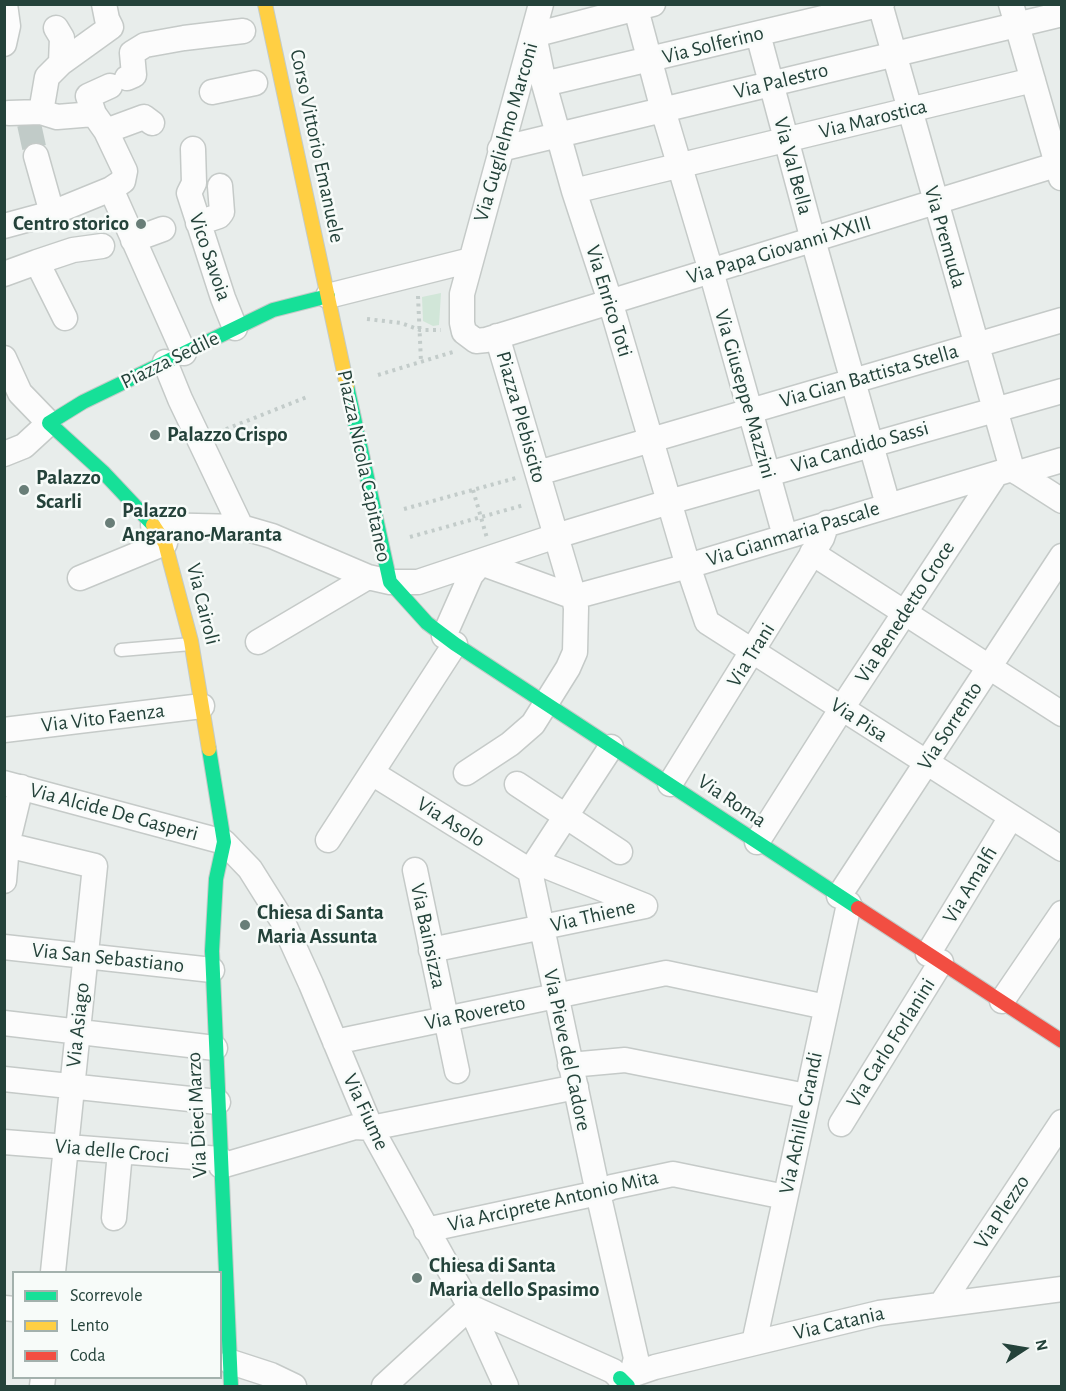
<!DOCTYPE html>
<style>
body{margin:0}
#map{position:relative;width:1066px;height:1391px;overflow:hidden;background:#e8edeb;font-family:"Alegreya Sans",sans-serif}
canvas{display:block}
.frame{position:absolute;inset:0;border:6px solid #24423a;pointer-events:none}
.legend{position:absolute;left:12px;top:1271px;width:210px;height:108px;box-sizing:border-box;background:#f7fbf9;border:2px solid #a3b1ad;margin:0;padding:8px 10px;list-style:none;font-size:18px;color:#24423a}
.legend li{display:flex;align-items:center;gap:12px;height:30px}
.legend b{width:30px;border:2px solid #a3b1ad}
.north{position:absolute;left:994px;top:1319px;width:60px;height:60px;-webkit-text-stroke:4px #f7fbf9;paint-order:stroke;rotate:78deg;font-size:16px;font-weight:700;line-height:24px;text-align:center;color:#24423a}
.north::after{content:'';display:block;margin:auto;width:21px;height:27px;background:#24423a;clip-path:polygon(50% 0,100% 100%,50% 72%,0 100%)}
</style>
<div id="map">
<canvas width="1066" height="1391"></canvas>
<div class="frame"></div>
<ul class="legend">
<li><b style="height:8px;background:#16e098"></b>Scorrevole</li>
<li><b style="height:8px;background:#ffcf43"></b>Lento</li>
<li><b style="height:8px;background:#f24e42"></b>Coda</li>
</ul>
<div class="north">N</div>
</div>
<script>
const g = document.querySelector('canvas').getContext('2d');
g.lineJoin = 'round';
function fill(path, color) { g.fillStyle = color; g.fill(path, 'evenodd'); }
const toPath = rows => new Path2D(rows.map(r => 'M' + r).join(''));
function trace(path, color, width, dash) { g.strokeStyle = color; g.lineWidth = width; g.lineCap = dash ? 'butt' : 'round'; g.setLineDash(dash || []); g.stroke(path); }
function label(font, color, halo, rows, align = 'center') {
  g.font = font + ' "Alegreya Sans",sans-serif'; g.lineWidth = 5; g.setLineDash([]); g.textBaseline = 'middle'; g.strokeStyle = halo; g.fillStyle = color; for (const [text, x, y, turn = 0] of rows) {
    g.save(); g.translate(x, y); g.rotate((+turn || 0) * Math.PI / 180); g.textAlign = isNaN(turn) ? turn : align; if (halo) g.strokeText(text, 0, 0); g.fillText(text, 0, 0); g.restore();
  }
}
const green = toPath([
 [441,293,439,325,433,326,423,321,422,297]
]);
const streetTunnel = toPath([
 [29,124,36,156]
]);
const path = toPath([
 [418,296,421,362],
 [367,319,401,323,420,330,441,330],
 [378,375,453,352],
 [219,432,307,397],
 [473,490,487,538],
 [404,509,516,478],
 [410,537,524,505]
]);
const lane = toPath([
 [121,650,191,644]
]);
const street = toPath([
 [541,4,462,294,462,323,464,332,476,341,486,340,1062,163],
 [653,4,534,35,544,84,574,191,610,301,688,566,707,622,1062,849],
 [880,4,1012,469],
 [1011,4,1061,178],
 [636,9,663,110,711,271,785,536],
 [56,28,62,38,61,63],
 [758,34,813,240,888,505],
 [4,44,8,26,5,4],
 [127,78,134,75,132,53,145,45,184,38,243,31],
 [544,84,882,4],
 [110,86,88,96,94,114,106,131,125,171,123,181,111,189,184,353],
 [212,92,255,83],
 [41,112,47,77,61,63,111,27,107,19,104,4],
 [9,113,41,112,57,117,94,114],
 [106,131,144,117,152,123],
 [193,149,194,183,189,193,223,298,235,328],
 [500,149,1062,14],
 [36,156,52,213],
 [574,191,1033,80],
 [198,223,219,216,222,212,220,186],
 [4,226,52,213,111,189],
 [133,240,163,229],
 [37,262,73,250,102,246],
 [4,274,37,262,65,318],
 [328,296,471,260],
 [4,358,20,393,49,423,24,446,4,454],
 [165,362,180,399,241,527],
 [1012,469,1062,501],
 [538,473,1062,320],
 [1018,473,1062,460],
 [153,525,241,527,272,536,368,577,390,582,418,582,556,536,669,502,1062,391],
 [812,553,1062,714],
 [80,578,165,543],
 [574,597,688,566,1012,469],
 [444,636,471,575,481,563,574,597],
 [258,642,368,577],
 [4,730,202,706],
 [611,747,530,871,598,1193,636,1358,632,1374],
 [372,773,530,871],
 [466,773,510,744,533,724,568,668,575,652,576,608,574,597,497,336],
 [4,783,224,842,250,869,282,920,311,984,371,1128,470,1307,506,1386],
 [517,784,620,852],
 [670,784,822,538,827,523],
 [328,840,455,644],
 [757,842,842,708,996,474],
 [7,845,95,866,53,1272],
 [415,870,457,1071],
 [4,881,7,845,21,787],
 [839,896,1062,556],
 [4,947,212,970],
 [431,950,645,906,536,862],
 [928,954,1011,817],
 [1002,1001,1062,913],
 [4,1023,215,1048],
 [335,1042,666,973,826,1007],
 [570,1065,625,1060,806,1096],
 [4,1079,218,1102],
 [841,1124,941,962],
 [4,1142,220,1159],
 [221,1166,355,1127,371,1128,576,1087],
 [114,1218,120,1152],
 [426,1230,598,1193,612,1187,673,1174,785,1197],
 [942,1303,1062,1122],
 [470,1307,613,1371,620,1378],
 [4,1308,14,1309],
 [754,1343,849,904],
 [231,1362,271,1375,294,1386],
 [620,1379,655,1367,879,1313,1062,1289],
 [42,1386,43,1378],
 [384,1386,470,1307]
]);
const fast = toPath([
 [347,386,390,582,427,623,455,644,858,908],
 [153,525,104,473,49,423,83,402,273,310,328,296],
 [209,749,224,842,216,879,212,951,231,1386],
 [620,1378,628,1386]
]);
const slow = toPath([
 [265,4,347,386],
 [153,525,165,543,191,641,209,749]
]);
const jam = toPath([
 [858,908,1062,1041]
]);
const markers = [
 [141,224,6,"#697e78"],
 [155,435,6,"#697e78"],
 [24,490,6,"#697e78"],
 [110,523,6,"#697e78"],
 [245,925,6,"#697e78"],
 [417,1278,6,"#697e78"]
];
const streetNames = [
 ["Via Solferino",713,45,-14],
 ["Via Palestro",781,81,-14],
 ["Via Marostica",873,119,-14],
 ["Via Guglielmo Marconi",506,132,-74],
 ["Corso Vittorio Emanuele",317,146,78],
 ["Via Val Bella",793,166,75],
 ["Via Premuda",945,237,74],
 ["Via Papa Giovanni XXIII",779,250,-17],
 ["Vico Savoia",210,257,71],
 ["Via Enrico Toti",609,301,73],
 ["Piazza Sedile",170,360,-26],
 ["Via Gian Battista Stella",869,376,-16],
 ["Via Giuseppe Mazzini",745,394,74],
 ["Piazza Plebiscito",521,417,74],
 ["Via Candido Sassi",860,447,-16],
 ["Piazza Nicola Capitaneo",364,466,78],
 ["Via Gianmaria Pascale",793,534,-17],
 ["Via Cairoli",203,604,76],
 ["Via Benedetto Croce",905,612,-57],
 ["Via Trani",751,655,-58],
 ["Via Vito Faenza",103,718,-7],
 ["Via Pisa",859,720,33],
 ["Via Sorrento",950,726,-57],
 ["Via Roma",732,801,34],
 ["Via Alcide De Gasperi",114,812,15],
 ["Via Asolo",451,822,32],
 ["Via Amalfi",970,885,-59],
 ["Via Thiene",593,916,-13],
 ["Via Bainsizza",428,936,78],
 ["Via San Sebastiano",108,958,6],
 ["Via Rovereto",475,1013,-12],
 ["Via Asiago",78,1025,-84],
 ["Via Carlo Forlanini",891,1043,-58],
 ["Via Pieve del Cadore",567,1050,78],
 ["Via Fiume",366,1112,65],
 ["Via Dieci Marzo",197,1115,-93],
 ["Via Achille Grandi",801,1123,-78],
 ["Via delle Croci",112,1151,5],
 ["Via Arciprete Antonio Mita",553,1201,-13],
 ["Via Plezzo",1002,1212,-57],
 ["Via Catania",839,1323,-13]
];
const poiNames = [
 ["Centro storico",129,224,"right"],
 ["Palazzo Crispo",167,435],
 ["Palazzo",36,478],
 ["Scarli",36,502],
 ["Palazzo",122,511],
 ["Angarano-Maranta",122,535],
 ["Chiesa di Santa",257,913],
 ["Maria Assunta",257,937],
 ["Chiesa di Santa",429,1266],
 ["Maria dello Spasimo",429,1290]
];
fill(green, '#d1e6d8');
trace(streetTunnel, '#c1cbc8', 24, [24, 12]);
trace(lane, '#c5cac8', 15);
trace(street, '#c5cac8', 27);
trace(fast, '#c3cbc8', 16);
trace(slow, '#c3cbc8', 16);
trace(jam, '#c3cbc8', 16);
trace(path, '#c3ccca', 4, [3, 4.5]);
trace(lane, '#fcfcfc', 12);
trace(street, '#fcfcfc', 24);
trace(fast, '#16e098', 14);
trace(slow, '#ffcf43', 14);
trace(jam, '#f24e42', 14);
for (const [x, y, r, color] of markers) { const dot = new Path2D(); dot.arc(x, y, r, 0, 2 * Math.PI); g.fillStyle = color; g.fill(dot); trace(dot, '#f7fbf9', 2); }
label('21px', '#24423a', '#f7fbf9', streetNames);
label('bold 21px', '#24423a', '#f7fbf9', poiNames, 'left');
</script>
